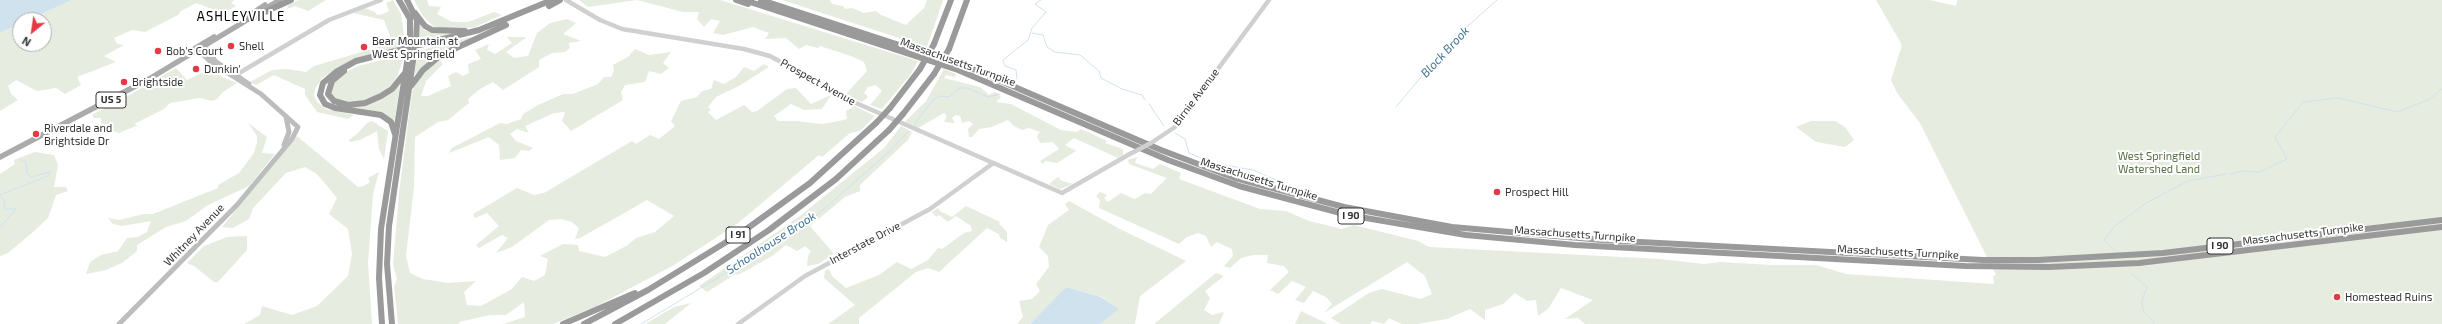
<!DOCTYPE html>
<style>
body{margin:0}
#map{position:relative;width:2442px;height:324px;overflow:hidden;background:#fff;font-family:"Exo 2",sans-serif}
canvas{display:block}
.north{position:absolute;left:12px;top:12px;width:40px;height:40px;box-sizing:border-box;background:#fff;border:1px solid #adadad;border-radius:50%;rotate:210deg;font-size:11px;font-weight:700;line-height:16px;text-align:center;color:#333}
.north::after{content:'';display:block;margin:auto;width:14px;height:18px;background:#e63946;clip-path:polygon(50% 0,100% 100%,50% 72%,0 100%)}
</style>
<div id="map">
<canvas width="2442" height="324"></canvas>
<div class="north">N</div>
</div>
<script>
const g = document.querySelector('canvas').getContext('2d');
g.lineJoin = 'round';
function fill(path, color) { g.fillStyle = color; g.fill(path, 'evenodd'); }
const toPath = rows => new Path2D(rows.map(r => 'M' + r).join(''));
function trace(path, color, width, dash) { g.strokeStyle = color; g.lineWidth = width; g.lineCap = dash ? 'butt' : 'round'; g.setLineDash(dash || []); g.stroke(path); }
function label(font, color, halo, rows, align = 'center') {
  g.font = font + ' "Exo 2",sans-serif'; g.lineWidth = 4; g.setLineDash([]); g.textBaseline = 'middle'; g.strokeStyle = halo; g.fillStyle = color; for (const [text, x, y, turn = 0] of rows) {
    g.save(); g.translate(x, y); g.rotate((+turn || 0) * Math.PI / 180); g.textAlign = isNaN(turn) ? turn : align; if (halo) g.strokeText(text, 0, 0); g.fillText(text, 0, 0); g.restore();
  }
}
const green = toPath([
 [72,0,234,0,231,3,236,6,223,13,196,3,181,11,178,15,145,32,132,30,114,38,117,44,124,45,104,56,116,62,77,77,81,85,65,94,56,88,37,91,16,80,8,86,11,94,18,100,0,111,0,33,20,24,20,44,44,44,44,20,28,20],
 [299,0,326,0,308,11,295,6,287,9,288,5],
 [393,0,401,14,404,36,403,47,352,60,322,78,315,89,314,96,318,103,326,109,354,115,348,119,317,112,305,95,305,89,274,75,256,85,250,82,272,70,286,69,306,72,314,66,389,44,390,36,384,20,353,13,365,8,375,12,377,15,383,14,389,11,386,3],
 [414,0,427,0,429,6,441,7,437,14,452,22,468,22,494,12,502,15,475,27,454,30,434,27,423,16],
 [579,0,720,0,918,61,911,74,882,109,870,105,882,91,876,85,868,87,864,93,868,97,862,102,845,95,867,71,864,62,851,56,820,46,818,48,806,45,799,49,786,38,765,39,769,33,753,27,723,35,713,33,720,21,711,19,704,27,697,19,699,12,683,12,637,0,588,7],
 [782,0,830,0,832,4,843,6,845,9,852,8,864,13,876,11,881,15,906,25,924,8,927,0,943,0,927,47],
 [1876,0,1930,0,1956,6,1957,0,2442,0,2442,324,1585,324,1578,318,1565,319,1593,300,1561,288,1548,309,1538,316,1536,300,1527,301,1515,293,1503,304,1485,310,1485,320,1470,309,1447,319,1417,324,1402,324,1389,318,1384,324,1372,321,1370,324,1341,324,1331,318,1369,293,1382,289,1421,299,1432,294,1425,276,1407,262,1324,313,1332,304,1326,297,1313,291,1304,303,1295,300,1306,287,1292,281,1278,294,1270,290,1289,272,1284,266,1267,263,1268,255,1253,255,1241,258,1230,268,1224,266,1233,256,1232,249,1217,242,1211,247,1206,236,1198,233,1187,237,1179,244,1099,208,1100,200,1096,196,1100,192,1107,195,1104,198,1108,202,1121,193,1135,199,1145,193,1151,194,1167,178,1129,164,1128,160,1137,157,1135,163,1153,169,1160,164,1181,173,1179,179,1260,209,1286,211,1309,221,1342,229,1354,225,1418,241,1429,247,1660,259,1704,264,1720,262,1771,265,1816,265,1846,274,1994,284,1993,276,1996,275,1920,123,1897,93,1891,80,1902,45],
 [567,19,576,23,563,34,581,41,569,43,570,48,565,52,552,53,539,60,539,67,503,90,493,82,480,89,468,99,469,103,448,120,438,122,415,137,414,187,406,256,410,273,423,279,448,283,476,281,464,292,467,305,481,306,512,289,522,277,534,281,545,275,548,259,540,256,563,244,578,245,579,251,605,257,628,245,636,238,655,232,674,216,647,200,580,238,575,239,579,228,572,222,561,219,549,220,512,247,496,253,508,238,502,235,479,248,476,245,499,226,487,213,475,218,473,214,517,188,534,195,544,193,632,141,636,144,650,135,659,139,675,126,671,121,681,101,697,97,702,91,711,89,714,80,724,84,736,77,744,67,754,71,764,64,769,67,739,86,716,97,708,107,711,110,708,112,716,120,744,105,752,112,757,111,787,89,796,88,811,104,831,95,822,109,804,110,791,104,774,116,778,121,797,121,822,124,839,121,847,119,846,111,855,106,875,116,860,131,850,133,822,157,819,155,737,224,674,265,595,307,553,324,503,324,525,317,524,302,506,315,490,315,459,322,459,324,398,324,394,287,397,279,393,265,399,193,412,92,421,74,440,60,443,64,426,81,421,96,428,96,451,86,448,76,456,72,463,76,469,73,468,64,481,59,475,50,489,44,487,50,495,54,512,43,507,37,527,37,506,52,514,58,528,56,537,33,550,23],
 [420,25,424,30,433,33,464,33,419,45],
 [470,37,471,39,422,68,414,75,418,51],
 [635,49,649,55,671,52,663,63,669,68,661,74,649,71,645,82,625,85,621,92,623,100,571,131,562,121,565,112,554,113,525,126,529,133,517,129,510,134,516,141,533,148,529,151,521,150,515,158,500,160,499,145,489,137,449,153,452,148,500,123,507,124,521,119,523,114,538,105,563,94,573,94,598,84,604,77,611,77,614,71,613,65,628,57],
 [405,54,397,77,385,92,366,101,345,103,331,96,333,84,346,72,358,66],
 [176,68,187,80,212,68,222,77,237,83,223,92,217,99,212,101,200,98,170,103,164,109,134,124,138,125,119,133,107,129,108,126,101,123,101,118,93,118,93,114,114,104],
 [944,69,956,74,955,77,946,75,944,78,980,87,989,95,994,92,997,93,1001,97,996,102,1011,104,1061,130,1077,132,1081,129,1107,141,1105,143,1123,149,1123,155,1118,158,1074,138,1065,145,1076,151,1057,163,1045,161,1043,164,1040,161,1059,149,1053,142,1040,143,1037,136,1040,132,1029,128,1022,130,1014,126,1008,120,992,127,979,129,972,137,969,137,968,129,973,124,969,121,962,123,960,116,956,115,952,118,955,123,944,122,947,116,944,113,918,128,905,122,926,101],
 [400,85,394,123,390,118,347,107,355,107],
 [372,121,388,131,384,159,379,149,377,131,360,140,350,142,349,140,357,134,367,123],
 [1811,121,1835,121,1845,127,1854,140,1845,147,1816,142,1796,127],
 [248,123,267,137,262,153,275,154,249,186,208,205,186,221,166,227,137,245,137,251,122,263,106,270,86,274,90,262,101,255,118,251,127,238,138,237,147,232,151,221,122,226,113,224,108,218,119,220,144,214,153,214,218,188,218,185,239,173,254,153,257,142,257,136],
 [901,126,912,132,908,140,860,185,860,191,845,197,810,226,834,254,818,264,807,266,808,256,811,251,805,246,797,251,786,245,772,256,740,274,734,275,707,292,699,286,800,216,884,148],
 [297,136,358,187,364,186,370,182,368,178,379,172,373,194,368,263,372,324,244,324,260,315,262,306,292,315,317,306,348,276,352,254,348,229,329,214,337,198,317,174,305,167,286,173,253,208,249,219,233,228,222,227],
 [35,152,54,155,58,165,54,187,66,187,68,191,56,195,48,218,33,232,8,253,0,256,0,174,15,164,14,160],
 [1058,177,1062,181,1073,184,1060,189,1049,184],
 [1069,201,1120,229,1186,261,1140,296,1135,324,1100,324,1118,309,1102,297,1066,287,1030,324,1017,324,1023,317,1019,301,1032,299,1040,291,1036,284,1049,267,1048,256,1039,247,1048,225,1069,210,1065,204],
 [966,206,1000,222,999,224,1007,232,1007,242,1000,238,999,234,987,228,939,272,928,268,916,272,859,318,859,324,828,324,855,305,824,278,825,271,829,269,832,276,846,288,879,275,897,262,911,269,928,260,938,248,942,249,964,233,972,231,971,226,956,216,948,222,939,215,936,217,932,212,938,208,940,211,952,217],
 [247,236,247,250,218,282,214,282,194,266,187,263,204,246,227,237],
 [1216,273,1224,276,1205,291,1210,298,1204,310,1212,315,1224,312,1219,324,1154,324],
 [691,303,665,324,645,324,674,307],
 [1301,311,1326,323,1327,324,1295,324]
]);
const water = toPath([
 [0,0,72,0,28,20,20,20,20,24,0,33],
 [1066,287,1101,297,1119,309,1100,324,1030,324]
]);
const stream = toPath([
 [1032,33,1043,35,1047,47,1055,52,1080,55,1099,71,1101,78,1122,89,1142,95,1145,100],
 [1017,79,1016,70,1005,66,1003,60,1028,40,1032,28,1046,12,1035,4,1041,0],
 [1149,104,1164,126],
 [1396,107,1452,40,1497,0],
 [915,123,933,100,939,96,949,97,960,88,968,88,988,97,1000,94],
 [1175,133,1185,139,1189,153,1213,163,1253,170,1294,188],
 [2231,174,2242,171,2260,172,2287,159,2275,137,2303,102,2338,98,2398,112,2430,99,2442,89],
 [0,195,48,176,50,172,31,177,27,174,26,162,20,159],
 [0,196,4,200,5,209,16,209,0,227],
 [2115,251,2104,240,2114,227,2146,203,2188,181,2226,174],
 [2131,273,2147,287,2142,300,2143,311,2155,324],
 [641,324,772,245,797,226,809,222,889,152,908,132]
]);
const tertiary = toPath([
 [566,0,600,20,622,29,744,49,770,56,856,103,1062,193,1128,155],
 [234,76,329,20,381,0],
 [1151,143,1175,127,1269,0],
 [738,324,805,276,930,209,992,164]
]);
const secondary = toPath([
 [203,43,215,61,249,84],
 [284,145,289,132,286,117],
 [119,324,237,205,292,139,298,127,261,94,212,63,196,48]
]);
const primary = toPath([
 [263,10,280,0],
 [247,17,265,5],
 [194,49,214,37],
 [0,157,149,79,252,17]
]);
const motorway = toPath([
 [399,0,410,19,410,44],
 [407,0,417,20,416,42],
 [736,0,748,4],
 [744,0,958,70,1168,160,1239,186,1348,215,1466,235,1575,245,1965,266,2049,267,2139,263,2442,227],
 [761,0,973,69,1161,150,1235,178,1344,207,1452,227,1602,240,1983,260,2038,260,2163,253,2442,220],
 [549,6,560,0],
 [415,13,425,26,432,30,465,31],
 [250,19,291,0],
 [934,44,951,0],
 [949,49,967,0],
 [344,71,332,81,328,94,334,101,348,105,365,103,381,96,392,89,405,73],
 [411,86,423,70,441,55,506,25],
 [890,108,920,69],
 [903,114,934,74],
 [395,134,391,122,381,115,335,108,325,104,320,95,323,83,336,72,356,61,479,30,552,0],
 [382,324,379,278,381,229,408,56],
 [392,324,387,264,389,226,414,54],
 [563,324,635,293],
 [584,324,648,290,741,233,810,183,876,123],
 [615,324,704,273,769,230,836,179,889,130]
]);
const tertiaryBridge = toPath([
 [1128,155,1151,143]
]);
const motorwayBridge = toPath([
 [414,54,416,42],
 [408,56,410,44],
 [920,69,934,44],
 [934,74,949,49],
 [876,123,890,108],
 [889,130,903,114]
]);
const markers = [
 [231,46,4,"#e63946"],
 [364,47,4,"#e63946"],
 [158,51,4,"#e63946"],
 [196,69,4,"#e63946"],
 [124,82,4,"#e63946"],
 [36,134,4,"#e63946"],
 [1497,192,4,"#e63946"],
 [2337,297,4,"#e63946"]
];
const shields = [
 [111,100,30],
 [1351,216,26],
 [738,235,24],
 [2220,246,26]
];
const shieldNames = [
 ["US 5",111,100],
 ["I 90",1351,216],
 ["I 91",738,235],
 ["I 90",2220,246]
];
const poiNames = [
 ["Bear Mountain at",372,41],
 ["West Springfield",372,54],
 ["Shell",239,46],
 ["Bob's Court",166,51],
 ["Dunkin'",204,69],
 ["Brightside",132,82],
 ["Riverdale and",44,128],
 ["Brightside Dr",44,141],
 ["Prospect Hill",1505,192],
 ["Homestead Ruins",2345,297]
];
const streetNames = [
 ["Massachusetts Turnpike",958,62,20],
 ["Prospect Avenue",818,82,29],
 ["Birnie Avenue",1196,97,-53],
 ["Massachusetts Turnpike",1259,179,17],
 ["Massachusetts Turnpike",1575,234,4],
 ["Massachusetts Turnpike",2303,234,-7],
 ["Whitney Avenue",194,235,-46],
 ["Interstate Drive",865,243,-28],
 ["Massachusetts Turnpike",1898,252,3]
];
const parkNames = [
 ["West Springfield",2159,156],
 ["Watershed Land",2159,169]
];
const waterNames = [
 ["Block Brook",1445,52,-47],
 ["Schoolhouse Brook",771,243,-33]
];
const quarterNames = [
 ["ASHLEYVILLE",241,17]
];
fill(green, '#e6ecdf');
fill(water, '#cfe2ee');
trace(stream, '#cfe2ee', 1);
trace(tertiary, '#d0d0d0', 4.5);
trace(secondary, '#bdbdbd', 5);
trace(primary, '#ababab', 5.5);
trace(motorway, '#9a9a9a', 6);
trace(tertiaryBridge, '#d0d0d0', 4.5);
trace(motorwayBridge, '#9a9a9a', 6);
for (const [x, y, r, color] of markers) { const dot = new Path2D(); dot.arc(x, y, r, 0, 2 * Math.PI); g.fillStyle = color; g.fill(dot); trace(dot, '#fff', 1.5); }
for (const [x, y, w] of shields) { const box = new Path2D(); box.roundRect(x - w / 2, y - 8, w, 16, 3); g.fillStyle = '#fff'; g.fill(box); trace(box, '#333', 1); }
label('bold 10px', '#333', null, shieldNames);
label('11px', '#333', '#fff', poiNames, 'left');
label('11px', '#333', '#fff', streetNames);
label('11px', '#56703f', '#fff', parkNames);
label('italic 12px', '#3f7597', '#fff', waterNames);
g.letterSpacing = '1px';
label('13px', '#000', '#fff', quarterNames);
g.letterSpacing = '0px';
</script>
